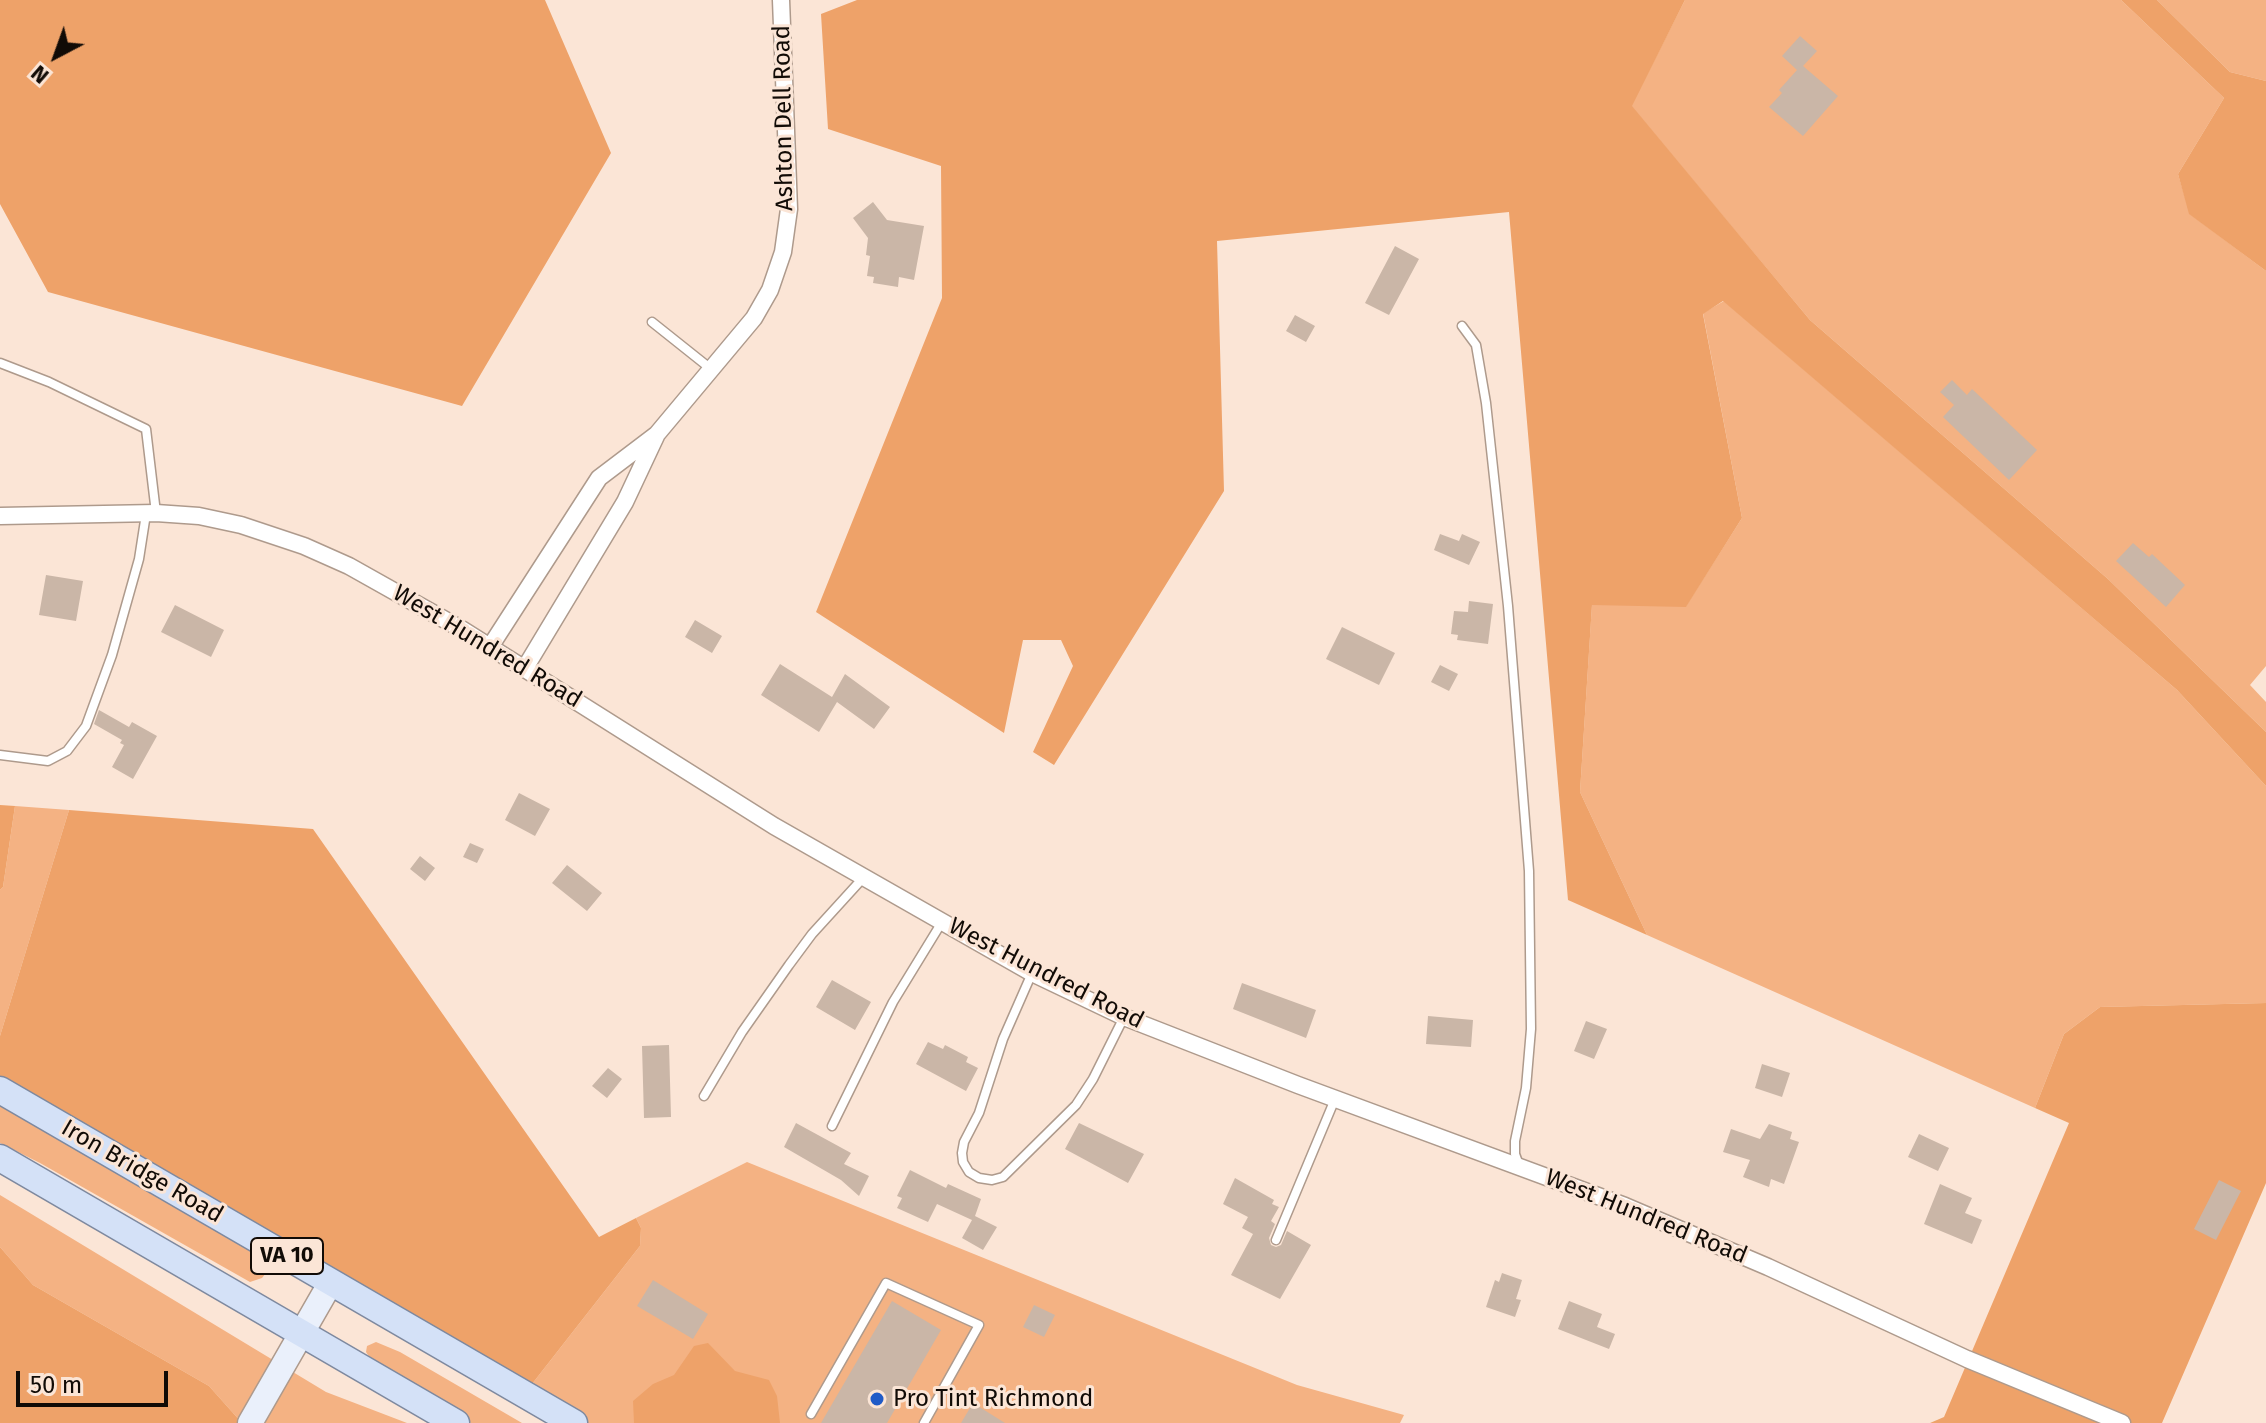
<!DOCTYPE html>
<style>
body{margin:0}
#map{position:relative;width:2266px;height:1423px;overflow:hidden;background:#fbe5d6;font-family:"Fira Sans",sans-serif}
canvas{display:block}
.north{position:absolute;left:16px;top:16px;width:80px;height:80px;-webkit-text-stroke:6px #fbe5d6;paint-order:stroke;rotate:221deg;font-size:22px;font-weight:700;line-height:32px;text-align:center;color:#110b06}
.north::after{content:'';display:block;margin:auto;width:28px;height:36px;background:#110b06;clip-path:polygon(50% 0,100% 100%,50% 72%,0 100%)}
.scale{position:absolute;left:16px;top:1371px;width:152px;height:36px;box-sizing:border-box;border:4px solid #110b06;border-top:0;padding-left:10px;font-size:24px;line-height:28px;white-space:nowrap;color:#110b06;-webkit-text-stroke:6px #fbe5d6;paint-order:stroke}
</style>
<div id="map">
<canvas width="2266" height="1423"></canvas>
<div class="north">N</div>
<div class="scale">50 m</div>
</div>
<script>
const g = document.querySelector('canvas').getContext('2d');
g.lineJoin = 'round';
function fill(path, color) { g.fillStyle = color; g.fill(path, 'evenodd'); }
const toPath = rows => new Path2D(rows.map(r => 'M' + r).join(''));
function trace(path, color, width, dash) { g.strokeStyle = color; g.lineWidth = width; g.lineCap = dash ? 'butt' : 'round'; g.setLineDash(dash || []); g.stroke(path); }
function label(font, color, halo, rows, align = 'center') {
  g.font = font + ' "Fira Sans",sans-serif'; g.lineWidth = 6; g.setLineDash([]); g.textBaseline = 'middle'; g.strokeStyle = halo; g.fillStyle = color; for (const [text, x, y, turn = 0] of rows) {
    g.save(); g.translate(x, y); g.rotate((+turn || 0) * Math.PI / 180); g.textAlign = isNaN(turn) ? turn : align; if (halo) g.strokeText(text, 0, 0); g.fillText(text, 0, 0); g.restore();
  }
}
const green = toPath([
 [1685,0,2121,0,2224,98,2178,174,2190,214,2266,271,2266,666,2250,685,2266,702,2266,732,2108,579,1810,320,1631,106],
 [2157,0,2266,0,2266,81,2230,72],
 [1724,301,2177,690,2266,786,2266,1003,2100,1007,2064,1034,2035,1108,1647,935,1580,792,1592,604,1686,606,1742,518,1703,313],
 [15,806,69,810,0,1036,0,890,3,887],
 [0,1106,259,1256,266,1273,262,1278,250,1282,40,1163,0,1143],
 [747,1162,1297,1385,1404,1415,1400,1423,577,1423,525,1393,640,1246,641,1228,636,1218],
 [0,1195,326,1392,407,1423,242,1423,209,1386,33,1285,0,1247],
 [376,1342,400,1352,522,1423,471,1423,374,1364,366,1352,367,1346]
]);
const forest = toPath([
 [0,0,545,0,611,153,462,406,48,292,0,204],
 [857,0,1685,0,1632,106,1810,320,2108,579,2266,732,2266,786,2177,690,1723,301,1703,314,1742,518,1686,607,1592,605,1580,792,1647,935,1568,900,1509,212,1217,241,1224,491,1054,765,1033,752,1073,666,1061,640,1023,640,1004,733,816,612,942,298,941,166,828,129,821,14],
 [2121,0,2157,0,2230,72,2266,81,2266,271,2189,214,2178,174,2224,98],
 [0,805,15,806,3,887,0,890],
 [69,810,313,829,599,1237,636,1218,641,1228,640,1246,525,1393,0,1088,0,1036],
 [2266,1003,2266,1183,2162,1423,1930,1423,1944,1417,2069,1123,2035,1108,2064,1034,2100,1007],
 [0,1247,33,1285,209,1386,242,1423,0,1423],
 [708,1343,735,1371,769,1380,777,1396,780,1423,634,1423,633,1401,653,1384,674,1375,694,1346]
]);
const building = toPath([
 [1800,36,1817,51,1803,66,1838,96,1803,136,1769,107,1782,93,1779,90,1797,70,1782,56],
 [873,202,887,220,924,226,914,280,899,277,898,287,873,283,874,277,867,276,870,256,866,255,868,238,853,218],
 [1395,246,1419,259,1389,315,1365,303],
 [1295,315,1315,326,1306,342,1286,331],
 [1952,380,1967,395,1972,389,2037,450,2009,480,1943,417,1954,405,1940,392],
 [1440,534,1459,541,1462,534,1480,542,1469,565,1434,550],
 [2133,543,2149,557,2152,554,2185,585,2166,607,2116,561],
 [46,575,83,581,76,621,39,615],
 [1469,601,1493,604,1488,644,1457,640,1458,635,1451,634,1454,611,1468,612],
 [175,605,224,630,211,657,161,632],
 [695,620,722,636,712,653,685,637],
 [1342,627,1395,653,1379,685,1326,659],
 [780,664,832,697,845,674,890,707,874,729,837,702,819,732,761,695],
 [1440,665,1458,674,1449,691,1431,682],
 [99,710,129,727,132,722,157,736,133,779,112,767,124,745,120,743,122,740,94,724],
 [519,793,550,809,535,836,505,820],
 [470,843,484,849,477,863,463,857],
 [420,856,435,868,425,881,410,869],
 [567,865,602,893,587,911,552,883],
 [832,980,871,1002,855,1030,816,1007],
 [1242,983,1316,1010,1306,1038,1233,1009],
 [1428,1016,1473,1020,1471,1047,1426,1044],
 [1586,1021,1607,1029,1594,1059,1574,1051],
 [928,1042,943,1049,945,1045,968,1057,966,1062,978,1068,966,1091,916,1064],
 [669,1045,671,1117,644,1118,642,1046],
 [1762,1064,1790,1073,1782,1097,1755,1088],
 [608,1068,622,1079,607,1098,592,1086],
 [796,1123,851,1153,844,1164,869,1176,859,1196,841,1180,784,1147],
 [1079,1123,1144,1154,1128,1183,1065,1149],
 [1769,1124,1792,1132,1790,1139,1799,1142,1784,1184,1771,1179,1769,1187,1743,1177,1750,1160,1723,1152,1731,1129,1760,1139],
 [1919,1134,1949,1148,1938,1171,1908,1157],
 [910,1170,946,1188,948,1184,981,1199,975,1216,997,1227,983,1250,962,1238,972,1220,937,1204,928,1222,897,1208,902,1198,897,1196],
 [1235,1178,1274,1200,1272,1204,1279,1207,1271,1221,1275,1224,1269,1238,1271,1245,1276,1247,1281,1245,1287,1231,1311,1245,1280,1299,1231,1275,1253,1234,1242,1228,1248,1217,1223,1204],
 [2219,1180,2241,1191,2216,1240,2194,1229],
 [1940,1184,1972,1198,1965,1213,1982,1220,1972,1244,1924,1224],
 [1502,1273,1522,1280,1516,1299,1521,1300,1515,1317,1486,1307,1495,1280,1499,1282],
 [653,1280,708,1314,693,1339,637,1306],
 [892,1301,941,1330,887,1423,821,1423],
 [1569,1301,1602,1314,1597,1327,1615,1334,1609,1349,1558,1329],
 [1034,1305,1055,1315,1044,1337,1023,1327],
 [973,1403,1005,1423,961,1423]
]);
const lane = toPath([
 [652,322,711,369],
 [1462,326,1476,345,1486,403,1508,606,1529,871,1531,1029,1526,1088,1515,1141,1515,1154,1519,1165],
 [0,363,49,382,146,429,156,513],
 [0,755,48,761,67,751,86,726,112,655,139,559,146,514],
 [1032,973,1003,1039,979,1113,964,1142,962,1153,963,1162,969,1172,979,1178,992,1180,1003,1177,1076,1105,1093,1079,1124,1017],
 [704,1096,742,1032,789,965,812,934,863,878],
 [832,1126,893,1002,942,922],
 [1276,1240,1335,1099],
 [811,1414,886,1283,979,1325,924,1423]
]);
const street = toPath([
 [0,516,156,513,199,516,241,525,304,546,349,566,463,630,774,826,1032,973,1124,1017,1298,1085,1625,1206,1768,1267,1967,1359,2122,1423],
 [490,647,599,478,657,434,754,318,770,290,783,252,789,209,781,0],
 [525,668,625,502,656,436]
]);
const secondary = toPath([
 [250,1423,331,1282]
]);
const primary = toPath([
 [0,1090,574,1423],
 [0,1158,456,1423]
]);
const markers = [
 [877,1399,8,"#205bc7"]
];
const shields = [
 [287,1256,72]
];
const shieldNames = [
 ["VA 10",287,1256]
];
const streetNames = [
 ["Ashton Dell Road",784,118,-91],
 ["West Hundred Road",487,647,31],
 ["West Hundred Road",1046,974,27],
 ["Iron Bridge Road",142,1172,30],
 ["West Hundred Road",1646,1217,22]
];
const poiNames = [
 ["Pro Tint Richmond",893,1399]
];
fill(green, '#f4b283');
fill(forest, '#eea269');
fill(building, '#cab6a7');
trace(lane, '#ae9a8c', 11);
trace(street, '#ae9a8c', 19);
trace(secondary, '#ae9a8c', 27);
trace(primary, '#7e899f', 29);
trace(lane, '#fff', 8);
trace(street, '#fff', 16);
trace(secondary, '#eaf0fb', 24);
trace(primary, '#d4e1f7', 26);
for (const [x, y, r, color] of markers) { const dot = new Path2D(); dot.arc(x, y, r, 0, 2 * Math.PI); g.fillStyle = color; g.fill(dot); trace(dot, '#fbe5d6', 3); }
for (const [x, y, w] of shields) { const box = new Path2D(); box.roundRect(x - w / 2, y - 18, w, 36, 6); g.fillStyle = '#fbe5d6'; g.fill(box); trace(box, '#110b06', 2); }
label('bold 22px', '#110b06', null, shieldNames);
label('24px', '#110b06', '#fbe5d6', streetNames);
label('24px', '#110b06', '#fbe5d6', poiNames, 'left');
</script>
